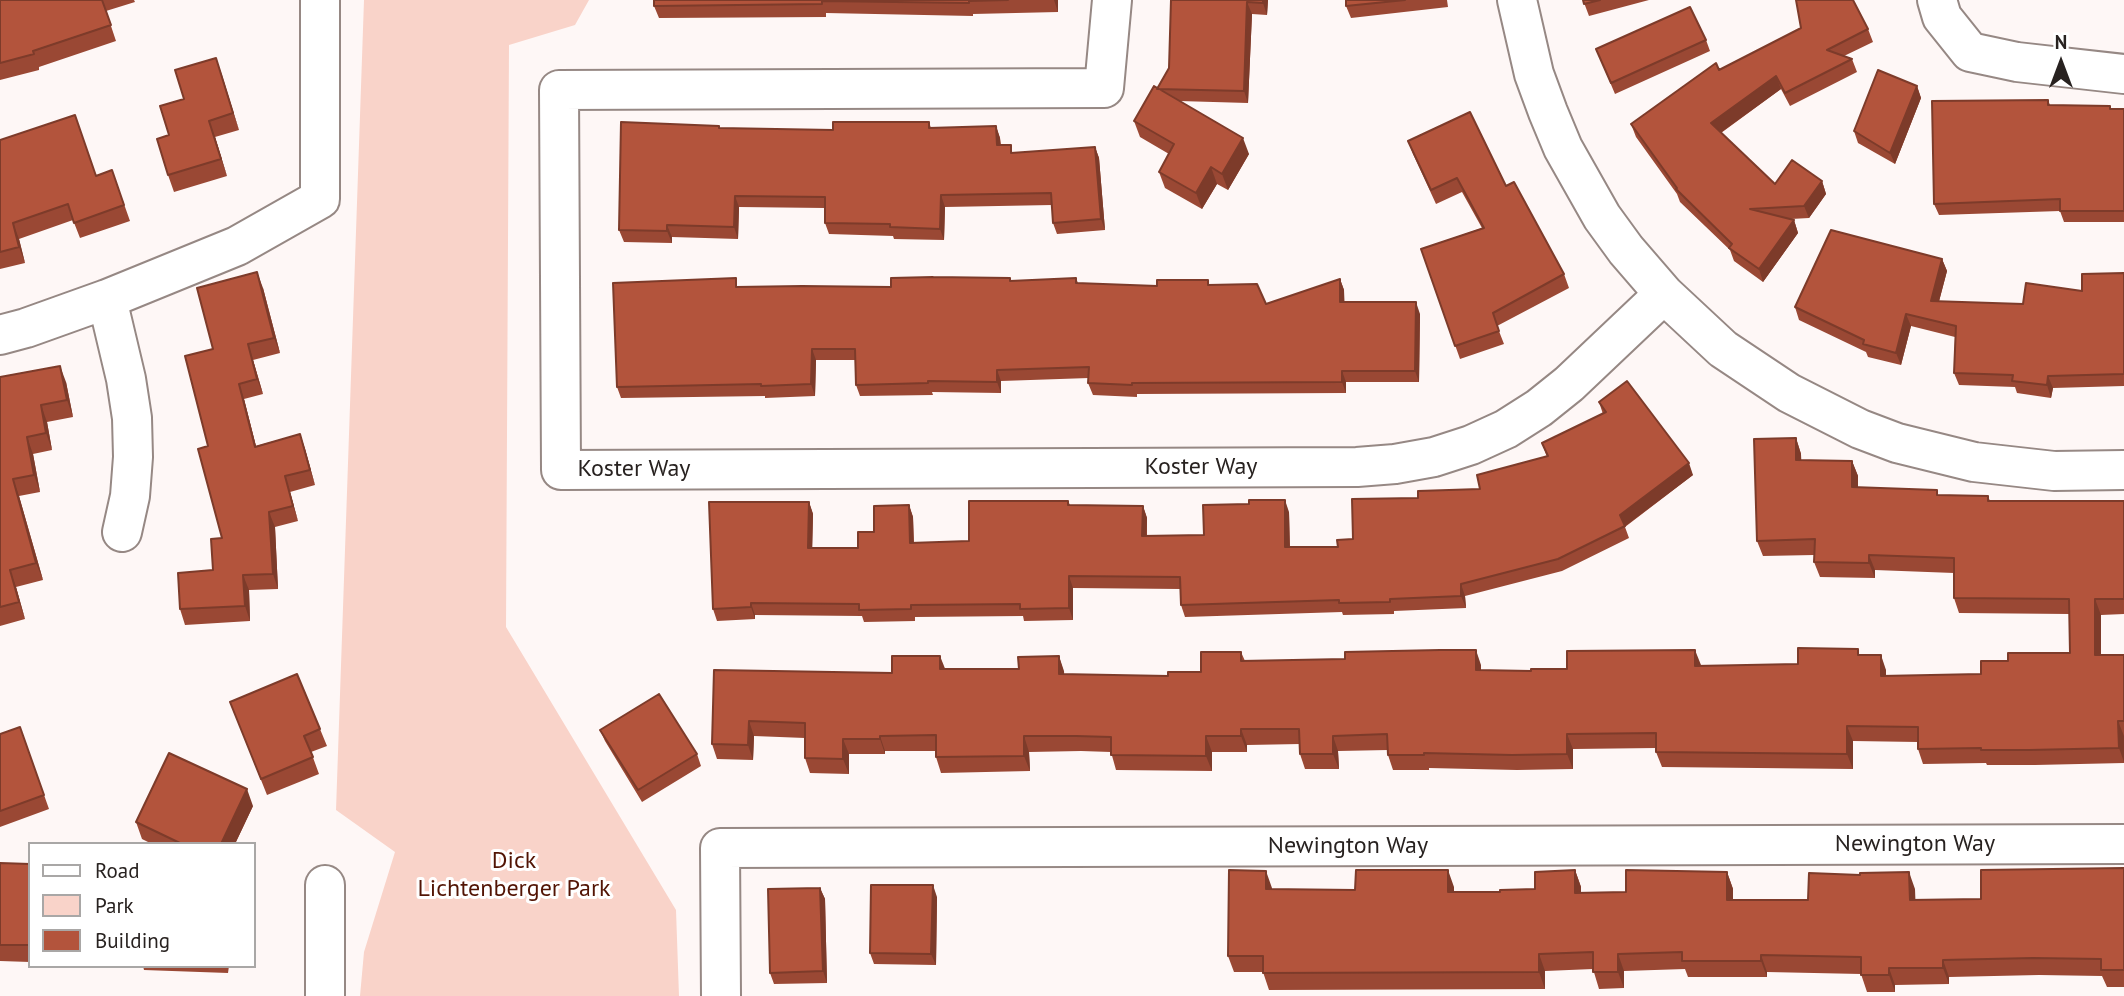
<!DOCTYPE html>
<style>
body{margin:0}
#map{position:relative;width:2124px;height:996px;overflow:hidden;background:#fef7f6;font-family:"PT Sans",sans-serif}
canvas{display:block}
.legend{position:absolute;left:28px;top:842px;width:228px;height:126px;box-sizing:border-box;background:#fff;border:2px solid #a9a7a6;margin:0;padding:9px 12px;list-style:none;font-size:21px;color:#282220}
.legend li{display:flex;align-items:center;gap:14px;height:35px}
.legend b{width:35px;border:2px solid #a9a7a6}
.north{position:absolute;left:2026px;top:28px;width:70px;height:70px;-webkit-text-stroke:5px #fff;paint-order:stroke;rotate:0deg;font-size:19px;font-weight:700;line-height:28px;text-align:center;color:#282220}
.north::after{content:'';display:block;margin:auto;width:24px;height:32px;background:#282220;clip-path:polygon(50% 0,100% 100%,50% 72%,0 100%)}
</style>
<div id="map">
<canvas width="2124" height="996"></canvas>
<ul class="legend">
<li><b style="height:9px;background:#fff"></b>Road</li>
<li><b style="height:19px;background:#f9d3c9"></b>Park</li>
<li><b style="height:19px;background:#b3543c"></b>Building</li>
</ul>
<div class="north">N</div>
</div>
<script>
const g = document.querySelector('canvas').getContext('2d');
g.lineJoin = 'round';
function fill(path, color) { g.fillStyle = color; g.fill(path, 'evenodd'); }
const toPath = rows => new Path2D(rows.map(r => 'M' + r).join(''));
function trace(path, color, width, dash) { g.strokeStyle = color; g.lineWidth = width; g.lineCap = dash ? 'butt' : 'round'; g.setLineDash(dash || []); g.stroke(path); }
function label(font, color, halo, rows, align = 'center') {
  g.font = font + ' "PT Sans",sans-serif'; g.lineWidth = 6; g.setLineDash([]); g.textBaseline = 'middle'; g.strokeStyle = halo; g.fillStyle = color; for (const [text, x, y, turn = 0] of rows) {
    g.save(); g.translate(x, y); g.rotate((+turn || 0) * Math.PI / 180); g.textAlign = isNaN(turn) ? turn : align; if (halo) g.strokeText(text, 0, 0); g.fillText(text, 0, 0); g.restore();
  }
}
const green = toPath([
 [364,0,589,0,575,25,509,45,506,627,676,910,679,996,360,996,364,952,395,852,336,810]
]);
const minor = toPath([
 [1112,0,1104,88,559,90,561,470,1357,467,1395,464,1434,457,1471,445,1506,429,1539,408,1569,384,1664,294],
 [1517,0,1534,74,1548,112,1563,148,1602,217,1626,250,1664,294,1723,349,1789,393,1860,429,1897,443,1974,462,2054,471,2124,470],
 [1937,0,1942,17,1970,52,2017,62,2124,74],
 [107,299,126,379,132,418,133,457,130,496,122,532],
 [0,335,26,328,107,299,237,246,320,199,320,0],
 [325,996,325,885],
 [721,996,720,848,2124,844]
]);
const wall = toPath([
 [0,0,134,0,135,2,106,11,116,41,39,67,39,70,0,80],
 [654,0,1058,0,1058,12,973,14,973,16,826,13,826,17,659,18,654,6],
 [1171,0,1268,0,1267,15,1252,14,1248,103,1179,101,1249,154,1228,190,1217,184,1202,209,1165,188,1159,172,1169,154,1140,137,1134,121,1157,88,1169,68],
 [1346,0,1447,0,1448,7,1351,18,1346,6],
 [1583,0,1649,0,1589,16],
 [1868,29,1873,42,1844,56,1852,59,1857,72,1790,106,1781,89,1721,133,1775,184,1822,181,1826,194,1809,218,1791,219,1794,220,1798,233,1763,282,1734,261,1730,250,1680,202,1677,194,1636,137,1631,124,1719,70],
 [1706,40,1710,51,1615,94,1596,49],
 [216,58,239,130,215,137,227,176,174,192,168,175,169,135,184,99],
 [1917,86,1921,98,1895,164,1858,143,1854,131],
 [2048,100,2050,105,2110,106,2111,109,2124,109,2124,222,2064,222,2060,211,1939,215,1934,204],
 [929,122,931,128,996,126,1000,138,1001,145,1014,153,1095,147,1099,158,1105,230,1057,234,1053,223,1052,205,945,207,944,240,894,239,893,236,829,234,825,223,825,208,739,207,738,239,672,237,672,243,624,242,619,230,719,126,719,128,833,130],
 [0,140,97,175,112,170,130,221,80,238,73,220,19,239,25,263,0,269],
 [1408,141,1506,186,1564,274,1569,288,1497,326,1504,344,1460,359,1421,249,1482,228,1462,192,1436,204,1413,154],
 [1942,259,1947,271,1939,301,2023,304,2082,291,2124,273,2124,386,2053,388,2051,398,2017,393,2015,387,1959,385,1954,373,1955,337,1911,326,1901,365,1868,357,1866,352,1799,320,1795,307],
 [1010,278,1011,281,1076,278,1078,283,1157,286,1208,280,1209,285,1266,304,1340,279,1344,290,1344,302,1420,314,1419,382,1346,382,1346,393,1137,394,1137,397,1093,395,1088,383,1089,378,1001,381,1001,393,932,392,933,395,860,396,856,385,855,360,816,360,815,396,765,398,765,396,621,398,617,387,739,287,891,287],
 [263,288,280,353,253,360,263,394,244,399,256,446,300,434,305,449,315,485,290,492,298,521,275,527,278,589,249,590,250,621,185,625,180,609,213,570,222,538,208,446,213,349],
 [0,377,66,382,73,417,47,422,52,450,33,454,40,492,19,496,43,580,16,587,25,619,0,626],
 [1599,402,1693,475,1625,527,1629,538,1562,571,1465,596,1466,608,1394,611,1394,614,1343,615,1342,612,1185,617,1181,605,1180,589,1073,588,1073,620,1024,621,1023,616,915,617,915,621,864,622,862,616,755,615,755,619,717,621,713,609,809,502,813,514,812,548,858,548,874,532,909,505,913,517,914,543,969,541,1068,501,1070,505,1143,506,1147,518,1147,536,1204,535,1289,512,1290,547,1338,547,1353,539,1418,498,1480,489,1547,457,1542,443,1603,414],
 [1796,438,1801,454,1801,460,1852,461,1858,476,1858,487,1939,495,1988,496,1990,501,2124,501,2124,614,2101,615,2101,655,2124,655,2124,763,2035,765,1987,765,1986,763,1923,764,1918,749,1918,742,1853,741,1853,769,1662,767,1656,752,1656,748,1573,749,1573,769,1517,770,1429,768,1429,770,1393,770,1388,755,1388,750,1338,751,1339,769,1305,769,1300,754,1300,744,1247,745,1247,752,1212,752,1212,771,1116,770,1111,752,1081,751,1029,752,1030,771,941,773,936,757,936,751,885,751,885,754,849,754,849,774,810,773,805,758,805,738,754,736,753,760,717,759,712,744,714,670,892,673,945,669,1019,669,1059,656,1064,674,1168,676,1201,672,1241,652,1245,661,1481,665,1481,670,1531,671,1798,664,1860,655,1886,670,1886,676,1981,674,2008,661,2070,653,2069,614,1959,613,1954,598,1954,573,1875,570,1875,578,1820,577,1814,562,1814,555,1763,556,1757,541],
 [230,702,320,729,327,746,311,752,319,774,267,795],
 [20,727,49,809,0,827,0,734],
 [600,730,697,754,701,766,642,802,605,741],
 [253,806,235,844,152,844,142,839,136,822],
 [0,863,30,864,30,962,0,961],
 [2124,868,2124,987,2107,987,2102,976,2039,975,1949,977,1949,984,1895,985,1895,992,1867,992,1861,974,1767,972,1767,977,1688,977,1685,969,1624,971,1624,988,1599,989,1593,969,1545,971,1545,989,1269,990,1263,972,1234,972,1228,956,1272,889,1355,890,1454,887,1454,892,1500,892,1535,889,1575,870,1581,887,1581,893,1626,892,1727,872,1733,889,1733,900,1808,900,1915,889,1915,900,1981,899],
 [820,888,825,899,827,983,774,984,770,973],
 [937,897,936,965,874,964,870,953],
 [143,966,229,966,228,973,144,970]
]);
const shadedWall = toPath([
 [1054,0,1058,0,1058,12],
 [1263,0,1268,0,1267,15,1263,3],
 [1247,2,1252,14,1248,103,1244,91],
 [216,58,222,75,239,130,233,113],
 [1776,76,1781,89,1716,136,1711,123],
 [1917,86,1921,98,1895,164,1890,153],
 [209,121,215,137,227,176,221,159],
 [996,126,1000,138,1001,156,997,145],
 [1243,138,1249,154,1228,190,1222,174],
 [1095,147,1099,158,1105,230,1101,219],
 [1211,167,1217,184,1202,209,1196,193],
 [1822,181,1826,194,1809,218,1804,206],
 [941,195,945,207,944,240,940,229],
 [735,196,739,207,738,239,734,227],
 [1794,220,1798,233,1763,282,1759,269],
 [13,223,19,239,25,263,19,247],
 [667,225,672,237,672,243,667,231],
 [1942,259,1947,271,1936,313,1931,301],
 [257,272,263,288,280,353,274,338],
 [1340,279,1344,290,1345,314,1340,302],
 [1416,302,1420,314,1419,382,1415,371],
 [1906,314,1911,326,1901,365,1896,353],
 [248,344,253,360,263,394,257,379],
 [812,349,816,360,815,396,811,384],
 [60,366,66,382,73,417,67,400],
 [997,370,1001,381,1001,393,997,382],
 [1342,371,1346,382,1346,393,1342,382],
 [2048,376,2053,388,2051,398,2047,385],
 [239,384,244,399,260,462,255,447],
 [41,405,47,422,52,450,46,433],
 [300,434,305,449,315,485,310,470],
 [27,437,33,454,40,492,34,475],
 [1796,438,1801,454,1802,475,1796,460],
 [1852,461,1858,476,1858,502,1852,487],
 [1689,463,1693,475,1624,527,1620,515],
 [285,476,290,492,298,521,293,506],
 [13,479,19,496,43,580,36,563],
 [1285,500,1289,512,1290,559,1285,547],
 [809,502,813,514,812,560,808,548],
 [909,505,913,517,914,555,910,543],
 [1143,506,1147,518,1146,548,1142,536],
 [269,512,275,527,278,589,273,574],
 [1869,555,1875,570,1875,578,1869,563],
 [10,570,16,587,25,619,19,602],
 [243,575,249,590,250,621,245,606],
 [1069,576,1073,588,1073,620,1069,608],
 [1461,584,1465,596,1466,608,1461,596],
 [2095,599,2101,615,2101,670,2095,655],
 [751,603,755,615,755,619,751,607],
 [1476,650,1481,665,1481,685,1476,670],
 [1695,650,1701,665,1695,666],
 [1881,655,1886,670,1886,691,1881,676],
 [940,656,946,671,940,669],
 [1059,656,1064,671,1065,689,1059,674],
 [749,721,754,736,753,760,748,745],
 [2118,721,2124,736,2124,762,2119,748],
 [1847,726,1853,741,1853,769,1847,754],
 [1241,729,1247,745,1247,752,1241,736],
 [1567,734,1573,749,1573,769,1567,754],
 [880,736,885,751,885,754,880,739],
 [1024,736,1029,752,1030,771,1024,756],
 [1206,736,1212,752,1212,771,1206,756],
 [1333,736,1338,751,1339,769,1333,754],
 [843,739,849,754,849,774,843,759],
 [247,789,253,806,235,844,221,844],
 [1448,870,1454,887,1454,909,1448,892],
 [1575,870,1581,887,1581,909,1575,893],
 [1266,871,1272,888,1272,905,1266,889],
 [1727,872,1733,889,1733,917,1727,900],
 [1909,872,1915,889,1916,916,1910,900],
 [933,885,937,897,936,965,931,954],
 [820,888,825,899,827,983,823,971],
 [1539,954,1545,971,1545,989,1539,972],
 [1618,954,1624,971,1624,988,1618,972],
 [1761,955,1767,972,1767,977,1761,961],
 [1943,960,1949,977,1949,984,1943,968],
 [1889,968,1895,985,1895,992,1889,975]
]);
const building = toPath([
 [0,0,102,0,111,25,33,51,34,54,0,63,0,0],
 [654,0,1008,0,969,1,969,3,822,1,822,4,654,6,654,0],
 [1171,0,1263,0,1263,3,1247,2,1244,91,1157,89,1169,68,1171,0],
 [1346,0,1405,0,1346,6,1346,0],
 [1583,0,1600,0,1584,4,1583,0],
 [1796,0,1853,0,1868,29,1827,50,1852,59,1785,93,1776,76,1711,123,1775,184,1792,160,1822,181,1804,206,1750,209,1794,220,1759,269,1729,248,1732,244,1676,189,1677,188,1631,124,1716,63,1719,70,1801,28,1796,0],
 [1690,7,1706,40,1611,83,1596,49,1690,7],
 [216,58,233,113,209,121,221,159,168,175,157,139,169,135,160,106,184,99,175,70,216,58],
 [1878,70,1917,86,1890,153,1854,131,1878,70],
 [1154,86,1243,138,1222,174,1211,167,1196,193,1159,172,1174,144,1134,121,1154,86],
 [2048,100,2048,105,2110,106,2110,109,2124,109,2124,211,2060,211,2060,199,1934,204,1932,101,2048,100],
 [1470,112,1506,186,1514,182,1564,274,1493,313,1499,331,1455,346,1421,249,1484,228,1457,178,1431,190,1408,141,1470,112],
 [75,115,96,176,112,170,124,205,74,223,68,204,13,223,19,247,0,252,0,140,75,115],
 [621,122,719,126,719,128,833,130,833,122,929,122,929,128,996,126,997,145,1011,145,1011,153,1095,147,1101,219,1053,223,1051,193,941,195,940,229,890,227,890,224,825,223,825,197,735,196,734,227,667,225,667,231,619,230,621,122],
 [1831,230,1942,259,1931,301,2023,304,2026,283,2082,291,2082,274,2124,273,2124,374,2048,376,2047,385,2012,381,2013,375,1954,373,1956,326,1906,314,1896,353,1863,344,1864,340,1795,307,1831,230],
 [257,272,274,338,248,344,257,379,239,384,255,447,300,434,310,470,285,476,293,506,269,512,273,574,243,575,245,606,180,609,178,573,213,570,211,539,222,538,198,449,208,446,185,356,213,349,197,288,257,272],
 [933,277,1010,278,1010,281,1076,278,1076,283,1157,286,1157,280,1208,280,1208,285,1257,284,1266,304,1340,279,1340,302,1416,302,1415,371,1342,371,1342,382,1132,383,1132,385,1088,383,1089,367,997,370,997,382,928,381,928,383,856,385,855,349,812,349,811,384,761,386,761,384,617,387,613,283,736,278,736,287,802,286,891,287,891,278,933,277],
 [60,366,67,400,41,405,46,433,27,437,34,475,13,479,36,563,10,570,19,602,0,607,0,377,60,366],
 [1627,381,1689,463,1620,515,1625,526,1558,559,1461,584,1461,596,1390,599,1390,602,1339,603,1339,600,1181,605,1180,577,1069,576,1069,608,1020,609,1020,604,911,605,911,609,859,610,859,604,751,603,751,607,713,609,709,502,809,502,808,548,858,548,858,532,874,532,874,506,909,505,910,543,969,541,969,501,1068,501,1068,505,1143,506,1142,536,1204,535,1203,505,1249,504,1249,500,1285,500,1285,547,1338,547,1337,540,1353,539,1352,499,1418,498,1418,491,1480,489,1477,475,1548,456,1542,443,1606,412,1599,402,1627,381],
 [1796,438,1796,460,1852,461,1852,487,1937,490,1937,495,1988,496,1988,501,2124,501,2124,599,2095,599,2095,655,2124,655,2124,721,2118,721,2119,748,2029,750,1981,750,1981,748,1918,749,1918,727,1847,726,1847,754,1656,752,1656,733,1567,734,1567,754,1512,755,1424,753,1424,755,1388,755,1387,734,1333,736,1333,754,1300,754,1299,729,1241,729,1241,736,1206,736,1206,756,1111,755,1111,737,1076,736,1024,736,1024,756,936,757,936,735,880,736,880,739,843,739,843,759,805,758,805,723,749,721,748,745,712,744,714,670,892,673,892,656,940,656,940,669,1019,669,1018,657,1059,656,1059,674,1168,676,1168,672,1201,672,1201,652,1241,652,1241,661,1345,659,1345,652,1440,650,1476,650,1476,670,1531,671,1531,669,1567,669,1567,651,1695,650,1695,666,1798,664,1798,648,1858,649,1858,655,1881,655,1881,676,1981,674,1981,661,2008,661,2008,653,2070,653,2069,599,1954,598,1954,558,1869,555,1869,563,1814,562,1815,539,1757,541,1754,439,1796,438],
 [297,674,320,729,304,736,313,757,261,779,230,702,297,674],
 [659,694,697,754,638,790,600,730,659,694],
 [20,727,44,795,0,811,0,734,20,727],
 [169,753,247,789,221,844,182,844,136,822,169,753],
 [0,863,30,864,30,945,0,945,0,863],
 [2124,868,2124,970,2101,970,2101,959,2033,958,1943,960,1943,968,1889,968,1889,975,1861,975,1861,957,1761,955,1761,961,1682,961,1682,952,1618,954,1618,972,1593,972,1593,952,1539,954,1539,972,1263,973,1263,956,1228,956,1229,870,1266,871,1266,889,1355,890,1356,870,1448,870,1448,892,1500,892,1500,890,1535,889,1535,872,1575,870,1575,893,1626,892,1626,870,1727,872,1727,900,1808,900,1809,873,1860,875,1860,873,1909,872,1910,900,1981,899,1981,870,2124,868],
 [871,885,933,885,931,954,870,953,871,885],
 [820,888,823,971,770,973,768,889,820,888]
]);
const streetNames = [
 ["Koster Way",1201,467],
 ["Koster Way",634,469],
 ["Newington Way",1915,844],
 ["Newington Way",1348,846]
];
const parkNames = [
 ["Dick",514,861],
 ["Lichtenberger Park",514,889]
];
fill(green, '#f9d3c9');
trace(minor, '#968884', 42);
trace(minor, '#fff', 38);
fill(wall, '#9a4834');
fill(shadedWall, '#7d3b2a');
fill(building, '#b3543c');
trace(building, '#7d3b2a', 2);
label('24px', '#282220', '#fff', streetNames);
label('24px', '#521404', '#fff', parkNames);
</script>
